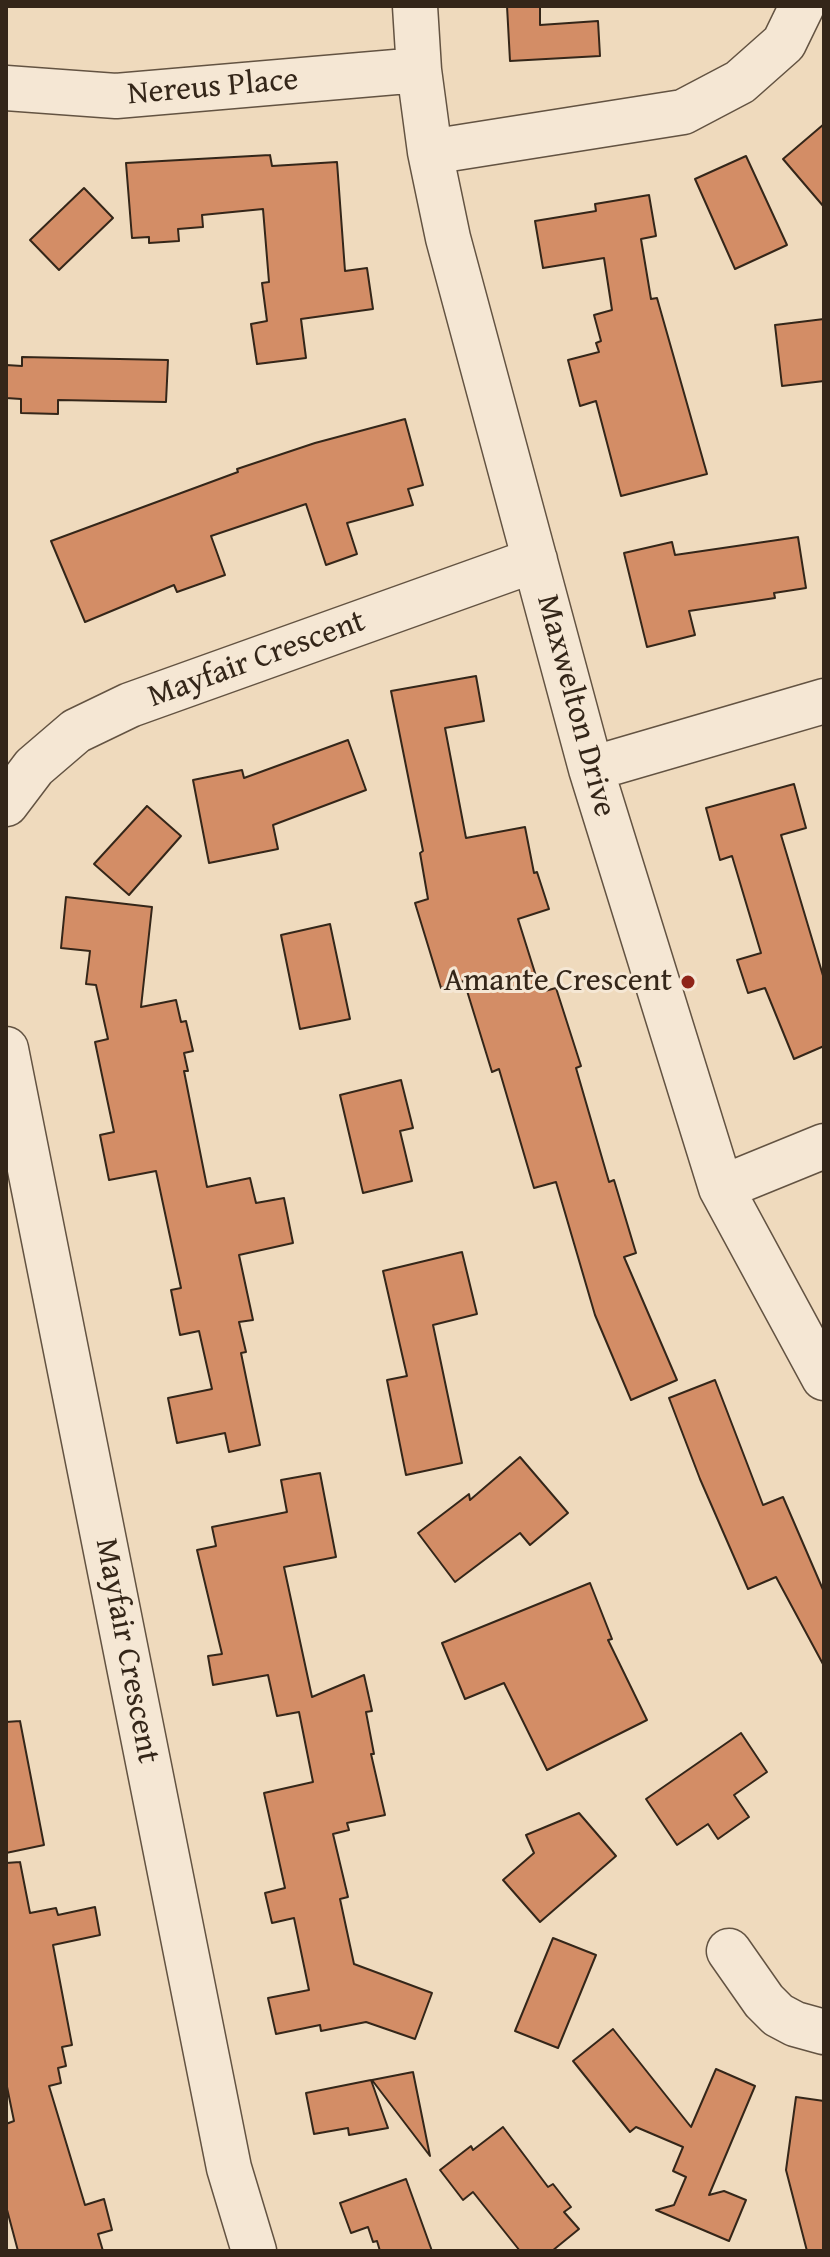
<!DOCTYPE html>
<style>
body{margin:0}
#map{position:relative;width:830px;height:2257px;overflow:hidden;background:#efdabd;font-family:"Gentium Book Plus",serif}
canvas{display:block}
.frame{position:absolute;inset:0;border:8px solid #342619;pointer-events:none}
</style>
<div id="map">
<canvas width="830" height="2257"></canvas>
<div class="frame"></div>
</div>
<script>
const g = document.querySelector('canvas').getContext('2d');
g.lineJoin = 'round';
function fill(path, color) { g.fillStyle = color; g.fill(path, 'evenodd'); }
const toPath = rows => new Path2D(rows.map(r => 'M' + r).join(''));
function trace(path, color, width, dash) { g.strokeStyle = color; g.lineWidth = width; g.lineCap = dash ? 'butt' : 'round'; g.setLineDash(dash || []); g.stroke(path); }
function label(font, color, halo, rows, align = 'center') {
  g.font = font + ' "Gentium Book Plus",serif'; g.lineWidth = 6; g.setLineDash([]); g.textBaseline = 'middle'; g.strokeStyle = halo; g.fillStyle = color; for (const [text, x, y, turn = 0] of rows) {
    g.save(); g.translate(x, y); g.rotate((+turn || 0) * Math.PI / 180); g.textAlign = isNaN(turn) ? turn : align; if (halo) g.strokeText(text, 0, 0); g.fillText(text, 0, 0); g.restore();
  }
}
const building = toPath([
 [507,6,540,6,540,25,598,21,600,56,510,61,507,6],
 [824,124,824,207,783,159,824,124],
 [270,155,272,166,337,162,345,271,367,268,373,309,301,319,306,358,257,364,251,324,267,321,262,283,269,282,263,209,202,215,203,227,178,229,179,241,149,243,149,237,132,238,126,163,270,155],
 [746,156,787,245,735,269,695,179,746,156],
 [84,188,113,218,59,270,30,240,84,188],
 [649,195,656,236,641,239,651,299,657,298,707,474,621,496,596,401,580,406,568,360,599,352,596,343,601,341,594,315,612,310,604,258,543,268,535,221,596,211,595,204,649,195],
 [824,319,824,381,782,386,775,325,824,319],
 [22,357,168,360,166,402,58,400,58,414,21,413,21,399,6,398,6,365,22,366,22,357],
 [405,419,423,485,408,489,413,505,347,523,357,554,326,565,306,504,211,536,225,575,177,592,174,585,85,622,51,541,238,472,237,469,315,443,405,419],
 [798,537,806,588,774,593,775,598,689,611,695,635,647,647,624,553,672,542,675,555,798,537],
 [476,676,484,721,445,728,466,838,525,827,534,873,537,872,549,909,518,919,541,992,556,988,581,1066,576,1068,609,1182,614,1180,636,1253,624,1257,677,1380,631,1400,595,1315,556,1182,534,1188,499,1069,492,1072,464,981,441,988,415,903,428,899,420,853,423,851,391,691,476,676],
 [348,740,366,790,273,825,278,849,209,863,193,780,242,770,244,778,348,740],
 [794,784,806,828,781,835,824,979,824,1046,794,1059,765,988,748,993,737,960,761,953,732,856,720,860,706,808,794,784],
 [147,806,181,836,129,895,94,864,147,806],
 [66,897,152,907,141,1007,176,1000,181,1022,186,1021,193,1051,184,1053,188,1071,184,1071,207,1187,250,1178,256,1203,284,1198,293,1243,239,1255,253,1320,239,1322,246,1352,241,1353,260,1445,229,1452,225,1433,177,1443,168,1398,212,1389,199,1331,180,1335,171,1290,181,1288,156,1171,109,1180,100,1135,114,1132,95,1042,108,1039,96,985,86,984,90,951,61,948,66,897],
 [330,924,350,1019,300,1029,281,935,330,924],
 [401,1080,413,1128,400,1131,412,1181,363,1193,340,1095,401,1080],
 [462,1252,477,1314,433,1325,462,1463,406,1475,387,1380,407,1376,383,1271,462,1252],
 [715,1380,763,1505,783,1497,824,1592,824,1666,776,1577,748,1589,700,1479,669,1398,715,1380],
 [520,1457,568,1513,530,1545,520,1533,455,1582,418,1533,469,1494,470,1500,520,1457],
 [320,1473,336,1557,284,1567,312,1697,364,1675,372,1711,366,1712,374,1754,371,1754,385,1815,347,1823,349,1830,333,1834,348,1897,340,1899,354,1964,432,1993,415,2039,366,2022,321,2031,320,2025,276,2034,268,1998,309,1990,294,1918,272,1923,265,1893,285,1888,264,1793,313,1782,299,1712,277,1716,268,1675,213,1685,208,1656,222,1654,197,1550,216,1546,212,1527,287,1512,281,1480,320,1473],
 [590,1583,612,1639,608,1640,647,1720,547,1770,504,1683,465,1699,442,1643,590,1583],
 [20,1721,44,1845,6,1853,6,1722,20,1721],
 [741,1733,767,1772,734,1795,749,1817,718,1839,708,1824,677,1845,646,1799,741,1733],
 [579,1813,616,1856,540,1922,503,1880,534,1853,526,1835,579,1813],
 [20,1862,30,1913,56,1908,58,1915,95,1907,100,1935,53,1945,72,2045,62,2047,66,2066,58,2068,61,2083,49,2086,85,2205,104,2199,112,2230,98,2234,103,2251,18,2251,6,2206,6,2124,14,2121,6,2082,6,1863,20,1862],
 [553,1938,596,1955,558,2048,515,2031,553,1938],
 [613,2029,691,2127,716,2069,755,2086,709,2195,724,2191,746,2200,729,2241,656,2210,674,2205,686,2177,673,2171,683,2147,636,2127,630,2132,573,2061,613,2029],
 [413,2072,430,2156,372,2080,413,2072],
 [371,2080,388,2128,349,2135,348,2128,314,2134,306,2093,371,2080],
 [796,2097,824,2101,824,2251,807,2251,786,2170,796,2097],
 [503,2127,548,2187,553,2184,571,2207,564,2212,579,2229,552,2251,520,2251,473,2192,463,2200,440,2170,471,2146,473,2150,503,2127],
 [406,2179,432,2251,380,2251,377,2241,373,2242,368,2227,351,2233,340,2203,406,2179]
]);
const minor = toPath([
 [415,6,419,70,430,152,448,238,591,769,721,1188,824,1378],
 [6,88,116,96,419,70],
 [430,152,683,112,740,82,784,43,802,6],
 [591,769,824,701],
 [6,804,34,767,76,731,130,705,535,560],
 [6,1049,229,2168,254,2251],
 [721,1188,824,1146],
 [729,1951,764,2001,778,2015,795,2024,824,2032]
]);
const markers = [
 [688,982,8,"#8f2418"]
];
const streetNames = [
 ["Nereus Place",213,88,-5],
 ["Mayfair Crescent",257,660,-20],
 ["Maxwelton Drive",575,706,75],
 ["Mayfair Crescent",126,1651,79]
];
const poiNames = [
 ["Amante Crescent",672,982]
];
fill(building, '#d38d66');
trace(building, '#342619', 2);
trace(minor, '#635342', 47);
trace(minor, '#f5e7d4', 44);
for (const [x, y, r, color] of markers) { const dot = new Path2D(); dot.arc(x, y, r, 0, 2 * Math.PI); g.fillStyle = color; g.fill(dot); trace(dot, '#f5e7d4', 3); }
label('32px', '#342619', '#f5e7d4', streetNames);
label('32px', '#342619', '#f5e7d4', poiNames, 'right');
</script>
